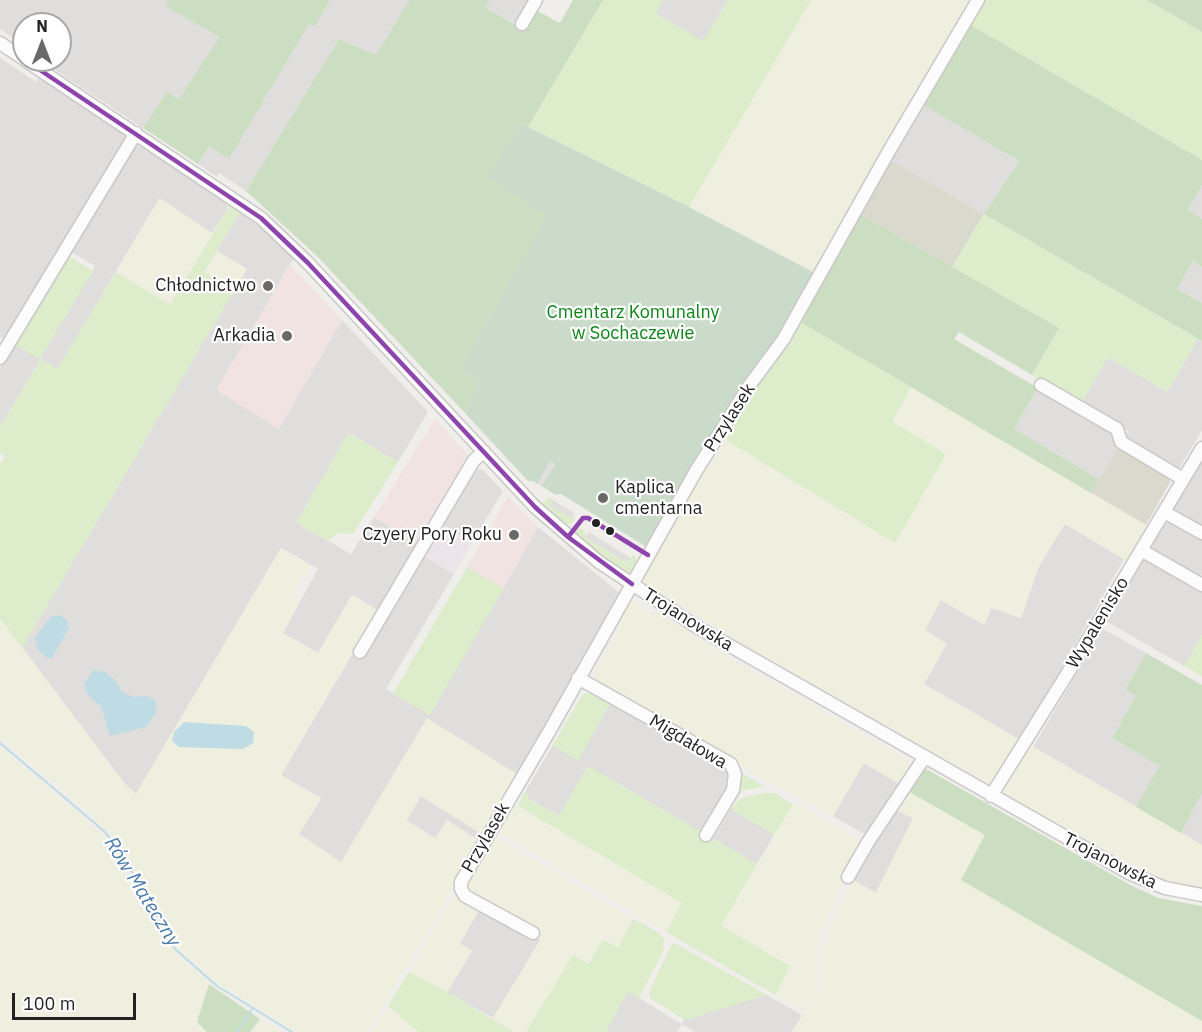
<!DOCTYPE html>
<meta charset="utf-8">
<style>
body{margin:0}
#map{position:relative;width:1202px;height:1032px;overflow:hidden;background:#f0eeeb;font-family:"IBM Plex Sans",sans-serif}
canvas{display:block}
.north{position:absolute;left:12px;top:12px;width:60px;height:60px;box-sizing:border-box;background:#fff;border:2px solid #a7a7a7;border-radius:50%;rotate:0deg;font-size:16px;font-weight:700;line-height:24px;text-align:center;color:#222}
.north::after{content:'';display:block;margin:auto;width:21px;height:27px;background:#6a6968;clip-path:polygon(50% 0,100% 100%,50% 72%,0 100%)}
.scale{position:absolute;left:12px;top:993px;width:124px;height:27px;box-sizing:border-box;border:3px solid #222;border-top:0;padding-left:8px;font-size:18px;line-height:21px;white-space:nowrap;color:#222;-webkit-text-stroke:4px #fff;paint-order:stroke}
</style>
<div id="map">
<canvas width="1202" height="1032"></canvas>
<div class="north">N</div>
<div class="scale">100 m</div>
</div>
<script>
const g = document.querySelector('canvas').getContext('2d');
g.lineJoin = 'round';
function fill(path, color) { g.fillStyle = color; g.fill(path, 'evenodd'); }
const toPath = rows => new Path2D(rows.map(r => 'M' + r).join(''));
function trace(path, color, width, dash) { g.strokeStyle = color; g.lineWidth = width; g.lineCap = dash ? 'butt' : 'round'; g.setLineDash(dash || []); g.stroke(path); }
function label(font, color, halo, rows, align = 'center') {
  g.font = font + ' "IBM Plex Sans",sans-serif'; g.lineWidth = 4.5; g.setLineDash([]); g.textBaseline = 'middle'; g.strokeStyle = halo; g.fillStyle = color; for (const [text, x, y, turn = 0] of rows) {
    g.save(); g.translate(x, y); g.rotate((+turn || 0) * Math.PI / 180); g.textAlign = isNaN(turn) ? turn : align; if (halo) g.strokeText(text, 0, 0); g.fillText(text, 0, 0); g.restore();
  }
}
const residential = toPath([
 [0,0,168,0,165,6,219,37,179,99,167,93,143,128,40,60,60,60,60,24,24,24,24,45,0,29],
 [330,0,409,0,376,55,339,39,246,191,219,173,217,177,198,164,209,146,229,158,309,24,315,27],
 [490,0,531,0,516,24,485,8],
 [663,0,728,0,704,42,655,13],
 [0,58,36,82,39,77,127,136,5,340,0,337],
 [921,104,1019,161,984,214,889,159],
 [141,146,225,201,227,210,212,233,159,199,57,370,40,360,0,427,0,368,14,344,40,359,95,266,73,253,71,248,132,147],
 [1202,185,1202,219,1188,210],
 [240,212,268,234,293,259,217,390,279,428,342,320,428,412,398,462,349,433,296,523,351,554,374,517,416,544,378,610,352,595,318,653,283,633,318,569,281,548,136,794,125,784,22,648,247,269,217,251],
 [1193,261,1202,267,1202,303,1177,289],
 [1198,339,1202,341,1202,430,1179,469,1174,470,1124,440,1128,431,1081,404,1108,357,1167,392],
 [1038,388,1113,431,1118,447,1099,479,1014,429],
 [1202,460,1202,529,1171,511],
 [482,469,503,491,472,543,443,525,475,470],
 [1167,519,1202,539,1202,573,1199,578,1153,552,1152,543],
 [1065,524,1124,559,1061,669,1064,672,1022,741,924,684,946,644,925,630,941,600,984,625,991,608,1021,618,1039,566],
 [538,527,622,595,520,776,427,719,341,863,299,834,321,798,281,775,357,646,368,652,424,556,454,574,386,689,429,714],
 [1150,559,1202,589,1202,635,1184,666,1106,621,1141,562],
 [1103,629,1146,653,1125,688,1137,695,1112,738,1159,766,1136,807,1033,747],
 [610,703,730,774,733,783,725,796,721,796,719,799,721,802,702,833,588,766,559,816,529,799,526,790,553,745,578,760],
 [864,763,900,784,870,832,862,833,833,816],
 [1202,793,1202,845,1181,833],
 [421,796,485,836,481,842,435,838,406,821],
 [896,806,898,811,913,818,876,893,852,879],
 [731,809,774,835,757,864,713,839],
 [481,906,541,940,493,1018,447,992,472,951,460,944],
 [628,991,681,1024,686,1018,767,995,803,1016,792,1032,695,1032,682,1024,677,1032,606,1032]
]);
const commercial = toPath([
 [290,265,342,320,279,429,216,390],
 [435,419,468,455,416,544,374,517],
 [508,497,538,527,504,588,467,567]
]);
const industrial = toPath([
 [443,525,472,543,454,574,424,556]
]);
const construction = toPath([
 [889,159,984,214,952,267,858,213],
 [1118,447,1170,477,1170,482,1146,525,1091,493]
]);
const farmland = toPath([
 [811,0,973,0,815,273,689,207],
 [160,198,212,233,170,305,116,272],
 [217,251,247,269,234,291,204,273],
 [911,387,1151,528,1130,563,1065,524,1039,566,1021,618,991,608,985,625,941,600,925,630,947,644,924,684,1022,741,998,781,989,784,738,641,646,584,644,579,666,534,708,465,711,466,726,440,895,543,892,422],
 [281,548,311,565,295,589,294,595,299,604,283,633,318,653,352,595,378,610,281,775,321,799,299,834,341,862,427,718,520,776,485,836,421,796,406,820,435,838,447,820,481,842,367,1032,298,1032,218,983,177,947,144,885,110,833,76,801,0,738,0,618,125,784,136,794],
 [628,598,652,614,655,611,750,670,913,763,900,784,864,763,833,816,753,773,597,681,594,674,622,624,617,620],
 [1029,744,1202,845,1202,887,1174,882,1153,875,1001,793,1001,790],
 [0,747,101,833,118,854,173,950,209,984,198,1022,207,1032,0,1032],
 [906,790,985,835,961,880,1202,1021,1202,1032,792,1032,820,985,821,951,824,942,852,879,876,893,913,818,898,811,896,806],
 [511,802,682,903,666,932,500,833,496,829],
 [795,802,864,843,846,874,818,943,817,983,811,998,802,1010,775,995,790,966,721,926],
 [492,835,633,919,618,948,589,964,573,955,526,1032,514,1032,493,1018,540,940,466,893,463,887],
 [456,892,481,906,460,944,472,950,447,992,409,972],
 [388,1006,419,1032,373,1032],
 [260,1019,283,1032,250,1032]
]);
const grass = toPath([
 [603,0,663,0,656,13,703,41,728,0,811,0,689,207,528,127],
 [984,0,1147,0,1202,32,1202,160,969,24],
 [225,201,240,212,204,272,234,291,22,648,0,618,0,465,5,456,0,453,0,427,40,360,14,344,67,255,93,271,40,359,57,369,116,272,170,305,227,210],
 [984,214,1198,339,1167,392,1108,357,1081,404,1032,375,1059,328,952,267],
 [797,320,911,387,892,422,946,454,895,543,726,440],
 [348,433,398,462,353,534,339,533,328,541,296,523],
 [548,497,553,500,550,505,571,518,576,514,573,522,565,526,541,505],
 [578,528,584,530,586,537,628,563,633,554,635,556,637,562,631,572,628,573,623,571,621,573,575,534],
 [467,567,504,588,430,715,393,694],
 [1202,635,1202,676,1184,666],
 [591,692,610,703,578,761,553,745,583,694],
 [588,766,757,864,721,926,790,966,775,995,666,932,682,903,518,806,526,790,529,799,559,816],
 [738,771,765,787,740,791],
 [765,793,775,793,793,805,774,835,731,809,740,799,749,796],
 [633,919,659,933,664,939,663,952,639,998,628,992,606,1032,526,1032,573,955,589,964,603,940,618,948],
 [672,944,676,944,767,995,685,1020,651,999,649,992],
 [409,972,447,992,514,1032,419,1032,388,1006]
]);
const forest = toPath([
 [168,0,330,0,315,27,309,24,229,159,209,146,198,164,143,128,167,92,179,99,219,37,165,6],
 [409,0,490,0,485,8,524,29,536,10,560,23,573,0,603,0,528,127,520,123,489,177,548,217,461,367,477,381,465,413,318,257,246,191,339,39,376,55],
 [1147,0,1202,0,1202,32],
 [969,24,1202,160,1202,185,1188,210,1202,219,1202,267,1193,261,1177,289,1202,303,1202,341,984,214,1019,161,923,105,934,88,932,85],
 [858,213,1059,328,1032,375,959,332,954,339,1038,388,1014,429,1099,479,1091,493,797,320],
 [1146,653,1202,685,1202,793,1181,833,1136,807,1159,766,1112,738,1136,696,1125,689],
 [921,766,1132,886,1158,898,1202,906,1202,1021,961,880,985,835,906,790],
 [209,984,260,1019,250,1032,207,1032,197,1022]
]);
const cemetery = toPath([
 [520,123,689,207,815,273,760,366,648,548,561,494,556,495,533,481,528,481,465,413,477,381,461,367,547,217,488,177]
]);
const parking = toPath([
 [550,461,556,464,542,486,537,484],
 [553,500,574,513,571,518,549,506],
 [589,532,631,558,627,563,585,537]
]);
const water = toPath([
 [60,615,66,619,69,627,52,658,47,658,38,650,35,638,50,617],
 [93,670,105,672,115,680,122,692,133,697,148,696,155,701,157,711,146,727,110,736,101,706,88,695,84,685],
 [184,722,246,726,254,732,253,743,243,749,179,747,172,741,174,732]
]);
const stream = toPath([
 [0,743,104,831,121,852,175,949,217,986,292,1032],
 [237,1032,252,1009]
]);
const minor = toPath([
 [522,24,536,0],
 [0,43,24,59],
 [25,60,261,218,308,263,535,507,599,562,697,627,1129,873,1165,888,1202,895],
 [0,358,136,133],
 [1041,385,1117,429,1121,442,1183,479],
 [1164,512,1202,533],
 [1141,550,1202,585],
 [360,652,474,460,484,452],
 [578,678,731,764,735,774,733,790,706,835],
 [991,796,1069,671,1202,448],
 [848,877,868,842,924,758],
 [533,933,465,896,461,889,461,882,550,730,696,471,749,386,783,340,889,151,978,0]
]);
const bus1 = toPath([
 [25,60,261,218,308,263,535,507,568,537,632,584],
 [568,537,583,518,588,518,648,555]
]);
const markers = [
 [268,286,6,"#6a6968"],
 [287,336,6,"#6a6968"],
 [603,498,6,"#6a6968"],
 [596,523,5,"#222"],
 [610,531,5,"#222"],
 [514,535,6,"#6a6968"]
];
const poiNames = [
 ["Chłodnictwo",256,286],
 ["Arkadia",275,336],
 ["Kaplica",615,488,"left"],
 ["cmentarna",615,509,"left"],
 ["Czyery Pory Roku",502,535]
];
const parkNames = [
 ["Cmentarz Komunalny",633,313],
 ["w Sochaczewie",633,334]
];
const streetNames = [
 ["Przylasek",730,418,-57],
 ["Trojanowska",688,620,32],
 ["Wypalenisko",1098,623,-59],
 ["Migdałowa",688,742,31],
 ["Przylasek",486,838,-60],
 ["Trojanowska",1110,861,27]
];
const waterNames = [
 ["Rów Mateczny",142,892,58]
];
fill(residential, '#dfdedc');
fill(commercial, '#f1e3e1');
fill(industrial, '#ede4e9');
fill(construction, '#d9d9cd');
fill(farmland, '#efefdf');
fill(grass, '#ddeccb');
fill(forest, '#cbdec1');
fill(cemetery, '#cadbca');
fill(parking, '#e0dfde');
fill(water, '#bfdbe3');
trace(stream, '#bfdbe3', 2);
trace(minor, '#c9c8c7', 15);
trace(minor, '#fdfcfc', 12);
trace(bus1, '#8e44ad', 4.5);
for (const [x, y, r, color] of markers) { const dot = new Path2D(); dot.arc(x, y, r, 0, 2 * Math.PI); g.fillStyle = color; g.fill(dot); trace(dot, '#fff', 2); }
label('18px', '#222', '#fff', poiNames, 'right');
label('18px', '#0c8416', '#fff', parkNames);
label('18px', '#222', '#fff', streetNames);
label('italic 20px', '#4a7aab', '#fff', waterNames);
</script>
